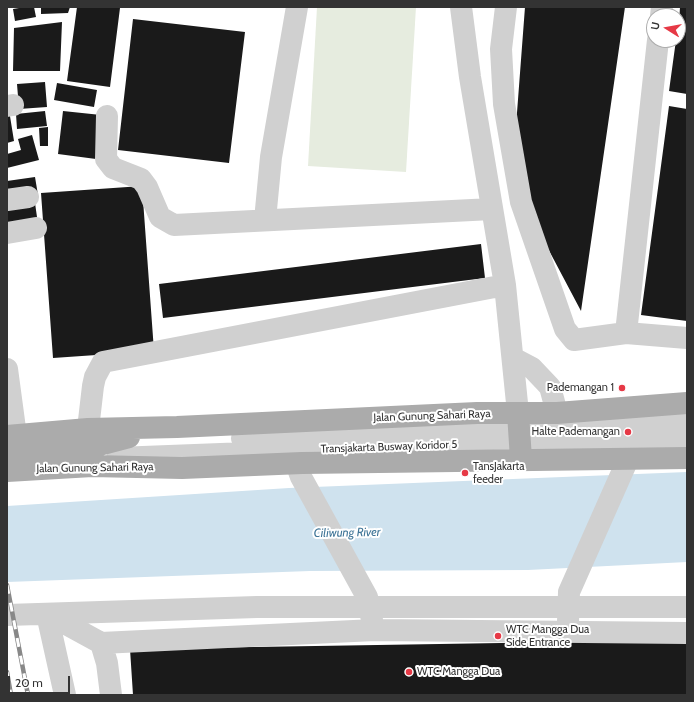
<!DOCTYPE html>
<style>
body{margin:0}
#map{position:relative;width:694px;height:702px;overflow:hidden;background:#fff;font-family:Cabin,sans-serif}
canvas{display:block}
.frame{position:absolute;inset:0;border:8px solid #333;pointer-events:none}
.north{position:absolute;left:646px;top:8px;width:40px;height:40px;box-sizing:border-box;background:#fff;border:1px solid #adadad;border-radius:50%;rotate:281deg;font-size:11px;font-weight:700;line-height:16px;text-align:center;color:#333}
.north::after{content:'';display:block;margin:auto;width:14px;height:18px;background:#e63946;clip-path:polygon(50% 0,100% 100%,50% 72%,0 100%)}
.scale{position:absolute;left:8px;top:676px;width:62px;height:18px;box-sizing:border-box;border:2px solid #333;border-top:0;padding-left:5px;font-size:12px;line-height:14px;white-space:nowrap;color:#333;-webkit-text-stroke:3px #fff;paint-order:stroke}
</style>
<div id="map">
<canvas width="694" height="702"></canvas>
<div class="frame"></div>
<div class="north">U</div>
<div class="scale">20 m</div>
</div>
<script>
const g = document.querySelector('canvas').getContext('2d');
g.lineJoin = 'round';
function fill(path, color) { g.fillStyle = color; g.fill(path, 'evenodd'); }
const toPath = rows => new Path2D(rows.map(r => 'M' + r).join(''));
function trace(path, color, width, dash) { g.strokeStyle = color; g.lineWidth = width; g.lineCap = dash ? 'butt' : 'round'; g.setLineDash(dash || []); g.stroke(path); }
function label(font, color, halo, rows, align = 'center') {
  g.font = font + ' Cabin,sans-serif'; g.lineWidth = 4; g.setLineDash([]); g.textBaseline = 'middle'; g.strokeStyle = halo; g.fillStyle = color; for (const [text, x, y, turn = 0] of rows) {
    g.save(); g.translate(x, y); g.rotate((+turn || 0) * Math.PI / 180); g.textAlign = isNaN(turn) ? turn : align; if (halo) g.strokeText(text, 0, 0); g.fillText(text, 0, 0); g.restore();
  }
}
const green = toPath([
 [317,7,416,7,406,172,308,166]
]);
const water = toPath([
 [687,472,687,562,528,570,310,571,7,582,7,506,289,488]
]);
const building = toPath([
 [25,7,34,7,36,17,15,21,13,9],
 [41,7,70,7,68,13,41,14],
 [77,7,120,8,110,87,67,81],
 [525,7,625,7,581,311,526,207,515,139],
 [680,7,687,7,687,94,669,91,676,40,678,40],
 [133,19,245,32,229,163,118,150],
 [62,22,60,71,13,71,14,28],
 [45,82,47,107,19,109,17,84],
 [57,83,97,90,94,107,54,100],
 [669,106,687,109,687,321,641,315],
 [7,110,9,110,14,141,7,143],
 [45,111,47,126,17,129,16,114],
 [63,111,101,115,96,159,58,154],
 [48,127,48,146,40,146,39,128],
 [32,135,39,160,7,168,7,154,21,150,18,139],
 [35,177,38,195,7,199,7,181],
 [142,186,154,351,53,358,41,193],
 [34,196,38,224,7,229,7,201],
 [481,244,485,278,163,318,159,284],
 [687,640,687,695,133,695,130,649]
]);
const minor = toPath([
 [461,7,470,77,505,285,518,413],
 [506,7,501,49,504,104,521,202,565,329,574,340,626,333,687,338],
 [661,16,662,7],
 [7,106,13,105],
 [107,116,106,159,113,168,141,179,147,187,160,217,174,225,492,209],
 [7,200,28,197],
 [265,220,271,157,297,7],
 [7,233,36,228],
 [626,333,658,40],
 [513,358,532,368,550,387,557,413],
 [7,369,16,436],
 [88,429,93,386,95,377,103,362,505,285],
 [242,438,687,419],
 [117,458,481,444,589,445,687,440],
 [296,463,301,477,367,597,372,620],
 [47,614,65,695],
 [48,614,101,643],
 [7,615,257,607,687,607],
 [568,622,569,592,628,459],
 [111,695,107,663,101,643,375,630,687,633]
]);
const major = toPath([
 [518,413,521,459],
 [7,436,88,429,177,427,477,413,557,413,687,403],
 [7,455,91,447,129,437],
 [7,471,92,466,182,468,302,463,687,458]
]);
const rail = toPath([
 [7,585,28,695],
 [7,672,11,695]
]);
const markers = [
 [622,388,4,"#e63946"],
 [628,432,4,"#e63946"],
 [465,473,4,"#e63946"],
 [498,636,4,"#e63946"],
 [409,672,4,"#e63946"]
];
const poiNames = [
 ["Pademangan 1",614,388,"right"],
 ["Halte Pademangan",620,432,"right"],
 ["TansJakarta",473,467],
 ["feeder",473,480],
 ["WTC Mangga Dua",506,630],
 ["Side Entrance",506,643],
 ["WTC Mangga Dua",417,672]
];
const streetNames = [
 ["Jalan Gunung Sahari Raya",432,416,-2],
 ["Transjakarta Busway Koridor 5",389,447,-2],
 ["Jalan Gunung Sahari Raya",95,468,-1]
];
const waterNames = [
 ["Ciliwung River",347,533,-1]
];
fill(green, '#e6ecdf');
fill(water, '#cfe2ee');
fill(building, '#1a1a1a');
trace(minor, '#d0d0d0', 22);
trace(major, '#ababab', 22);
trace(rail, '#888', 4.5);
trace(rail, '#fff', 3, [9]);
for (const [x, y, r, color] of markers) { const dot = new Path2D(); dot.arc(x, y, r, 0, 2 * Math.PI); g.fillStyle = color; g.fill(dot); trace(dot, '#fff', 1.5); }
label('11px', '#333', '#fff', poiNames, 'left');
label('11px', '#333', '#fff', streetNames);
label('italic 12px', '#3f7597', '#fff', waterNames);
</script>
